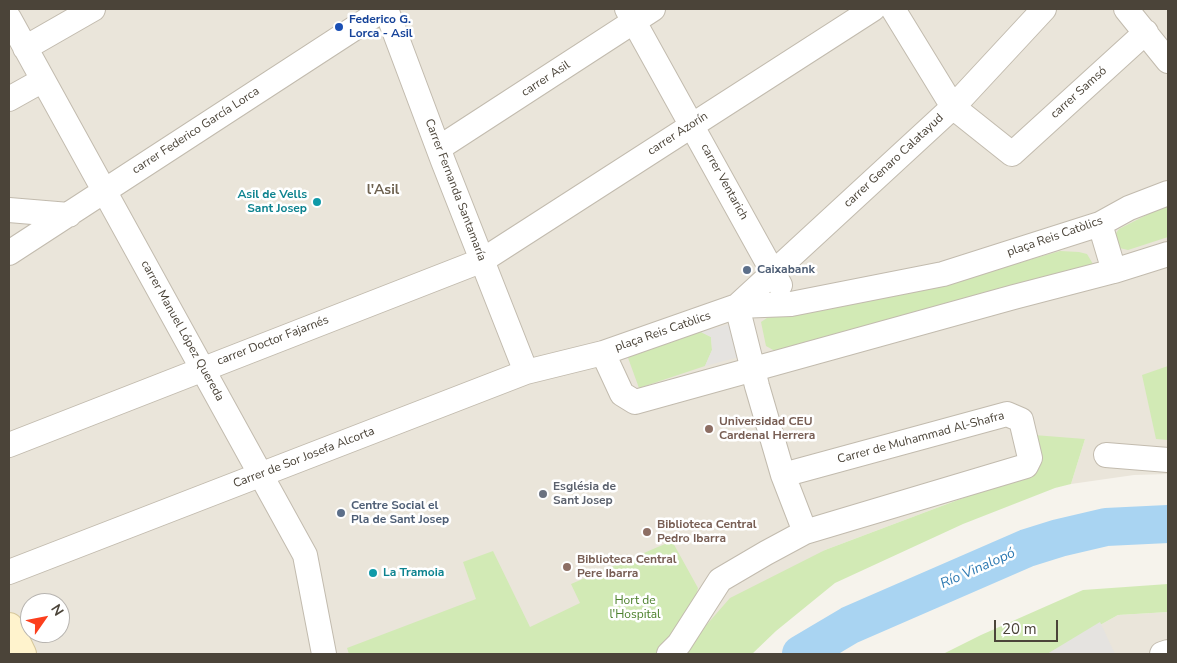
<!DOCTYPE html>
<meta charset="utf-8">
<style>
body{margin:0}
#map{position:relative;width:1177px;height:663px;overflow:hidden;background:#f6f3ec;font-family:"Nunito Sans",sans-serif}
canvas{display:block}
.frame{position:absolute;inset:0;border:10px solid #4b4439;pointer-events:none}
.north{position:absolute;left:20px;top:593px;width:50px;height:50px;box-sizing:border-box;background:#fff;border:1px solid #b7b4b0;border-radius:50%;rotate:57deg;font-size:14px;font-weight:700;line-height:20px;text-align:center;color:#4b4439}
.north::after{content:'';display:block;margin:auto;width:18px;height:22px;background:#fc3f1d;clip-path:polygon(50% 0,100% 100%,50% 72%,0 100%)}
.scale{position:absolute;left:994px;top:620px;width:64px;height:22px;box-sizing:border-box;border:2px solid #4b4439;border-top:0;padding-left:6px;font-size:15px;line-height:18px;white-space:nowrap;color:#4b4439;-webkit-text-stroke:4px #fff;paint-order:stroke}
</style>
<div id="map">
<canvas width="1177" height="663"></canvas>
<div class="frame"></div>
<div class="north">N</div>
<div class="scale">20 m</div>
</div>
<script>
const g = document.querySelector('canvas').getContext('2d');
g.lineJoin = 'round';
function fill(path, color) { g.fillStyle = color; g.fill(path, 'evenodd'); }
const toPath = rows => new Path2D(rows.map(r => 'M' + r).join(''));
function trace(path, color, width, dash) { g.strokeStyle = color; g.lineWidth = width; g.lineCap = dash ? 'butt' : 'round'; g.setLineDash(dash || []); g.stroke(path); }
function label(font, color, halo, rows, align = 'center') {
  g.font = font + ' "Nunito Sans",sans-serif'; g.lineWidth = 5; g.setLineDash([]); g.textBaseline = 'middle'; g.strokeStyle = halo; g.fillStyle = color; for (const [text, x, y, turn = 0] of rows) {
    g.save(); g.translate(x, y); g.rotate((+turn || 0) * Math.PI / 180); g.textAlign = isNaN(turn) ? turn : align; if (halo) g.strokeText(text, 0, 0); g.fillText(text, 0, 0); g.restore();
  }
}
const residential = toPath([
 [9,9,1168,9,1168,474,1134,475,1071,484,1085,439,1032,472,825,550,681,654,14,654,9,642],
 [30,603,60,603,60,633,30,633],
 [1168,612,1168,654,1048,654,1118,615]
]);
const green = toPath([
 [1168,204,1168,237,1128,250,1115,247,1114,236,1119,229],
 [1060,251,1079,252,1087,254,1093,264,1087,270,775,351,766,346,761,322,767,318,939,286],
 [692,330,701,332,711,337,712,350,705,366,639,388,627,355],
 [1168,366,1168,440,1156,439,1142,375],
 [1034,435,1085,439,1071,484,1055,488,963,524,835,583,776,631,752,654,681,654,730,598,825,550,1032,472],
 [672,541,698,588,694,603,666,645,657,654,349,654,347,648,476,599,463,562,493,551,530,627,580,603,571,584],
 [1168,584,1168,612,1118,615,1048,654,943,654,981,635,1083,590]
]);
const parking = toPath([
 [730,324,739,357,705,366,712,350,711,337,701,332],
 [1100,622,1115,654,1047,654]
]);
const river = toPath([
 [801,654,850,625,1027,548,1059,538,1106,527,1168,524]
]);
const minor = toPath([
 [386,9,443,161,526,372],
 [627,9,780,285],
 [893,9,953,107,1012,154,1146,32],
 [1126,9,1168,61],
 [9,18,305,555,324,654],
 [25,48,93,9],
 [9,99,43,80],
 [439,148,653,9],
 [9,210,69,215],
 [1100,224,1114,271],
 [9,253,384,9],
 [603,353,622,394,635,402,1014,297,1114,271,1168,254],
 [9,445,483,260,873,9],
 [1106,455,1168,460],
 [805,532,783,475,757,386,737,306,953,107,1044,9],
 [9,572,526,372,603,353,737,306,791,304,943,274,1100,224,1129,208,1168,193],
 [669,654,679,644,720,580,766,553,805,532,1026,466,1030,458,1021,420,1007,414,783,475],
 [1162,654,1168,652]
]);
const secondary = toPath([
 [9,627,22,654]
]);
const markers = [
 [339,27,5,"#1a4fb4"],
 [317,202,5,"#0f9aa8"],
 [747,270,5,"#5c6f8a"],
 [709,429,5,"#8d6e63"],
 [543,494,5,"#6b7280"],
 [341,513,5,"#5c6f8a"],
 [647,532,5,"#8d6e63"],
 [567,567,5,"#8d6e63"],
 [373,573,5,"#0f9aa8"]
];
const transitNames = [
 ["Federico G.",349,20],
 ["Lorca - Asil",349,34]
];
const streetNames = [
 ["carrer Asil",546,79,-33],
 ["carrer Samsó",1079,93,-42],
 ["carrer Federico García Lorca",196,131,-33],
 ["carrer Azorín",678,134,-33],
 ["carrer Genaro Calatayud",894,161,-43],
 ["carrer Ventarich",724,182,61],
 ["Carrer Fernanda Santamaría",455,190,69],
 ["plaça Reis Catòlics",1055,237,-19],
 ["carrer Manuel López Quereda",182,331,61],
 ["plaça Reis Catòlics",663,332,-19],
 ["carrer Doctor Fajarnés",273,341,-21],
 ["Carrer de Muhammad Al-Shafra",921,438,-15],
 ["Carrer de Sor Josefa Alcorta",304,458,-21]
];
const cultureNames = [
 ["Asil de Vells",307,195],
 ["Sant Josep",307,209],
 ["La Tramoia",383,573,"left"]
];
const serviceNames = [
 ["Caixabank",757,270],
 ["Centre Social el",351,506],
 ["Pla de Sant Josep",351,520]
];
const educationNames = [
 ["Universidad CEU",719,422],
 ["Cardenal Herrera",719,436],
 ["Biblioteca Central",657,525],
 ["Pedro Ibarra",657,539],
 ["Biblioteca Central",577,560],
 ["Pere Ibarra",577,574]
];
const worshipNames = [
 ["Església de",553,487],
 ["Sant Josep",553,501]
];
const parkNames = [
 ["Hort de",635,601],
 ["l'Hospital",635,615]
];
const neighbourhoodNames = [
 ["l'Asil",383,191]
];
const waterNames = [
 ["Río Vinalopó",978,569,-24]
];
fill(residential, '#eae5da');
fill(green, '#d2eab5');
fill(parking, '#e5e3e0');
trace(river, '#a9d4f2', 38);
trace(minor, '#c2bbae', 26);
trace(secondary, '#d6c79b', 30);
trace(minor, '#fff', 24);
trace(secondary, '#fff3cd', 28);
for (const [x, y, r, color] of markers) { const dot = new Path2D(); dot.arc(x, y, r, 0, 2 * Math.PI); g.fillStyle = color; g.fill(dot); trace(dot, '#fff', 2); }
label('bold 12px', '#164399', '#fff', transitNames, 'left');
label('12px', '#4b4439', '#fff', streetNames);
label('bold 12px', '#0d838f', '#fff', cultureNames, 'right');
label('bold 12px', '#4e5e75', '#fff', serviceNames, 'left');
label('bold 12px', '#785e54', '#fff', educationNames, 'left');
label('bold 12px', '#5b616d', '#fff', worshipNames, 'left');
label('12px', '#4a7f2a', '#fff', parkNames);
label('bold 14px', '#6e6250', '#fff', neighbourhoodNames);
label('italic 14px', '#2e7ab2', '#fff', waterNames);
</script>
